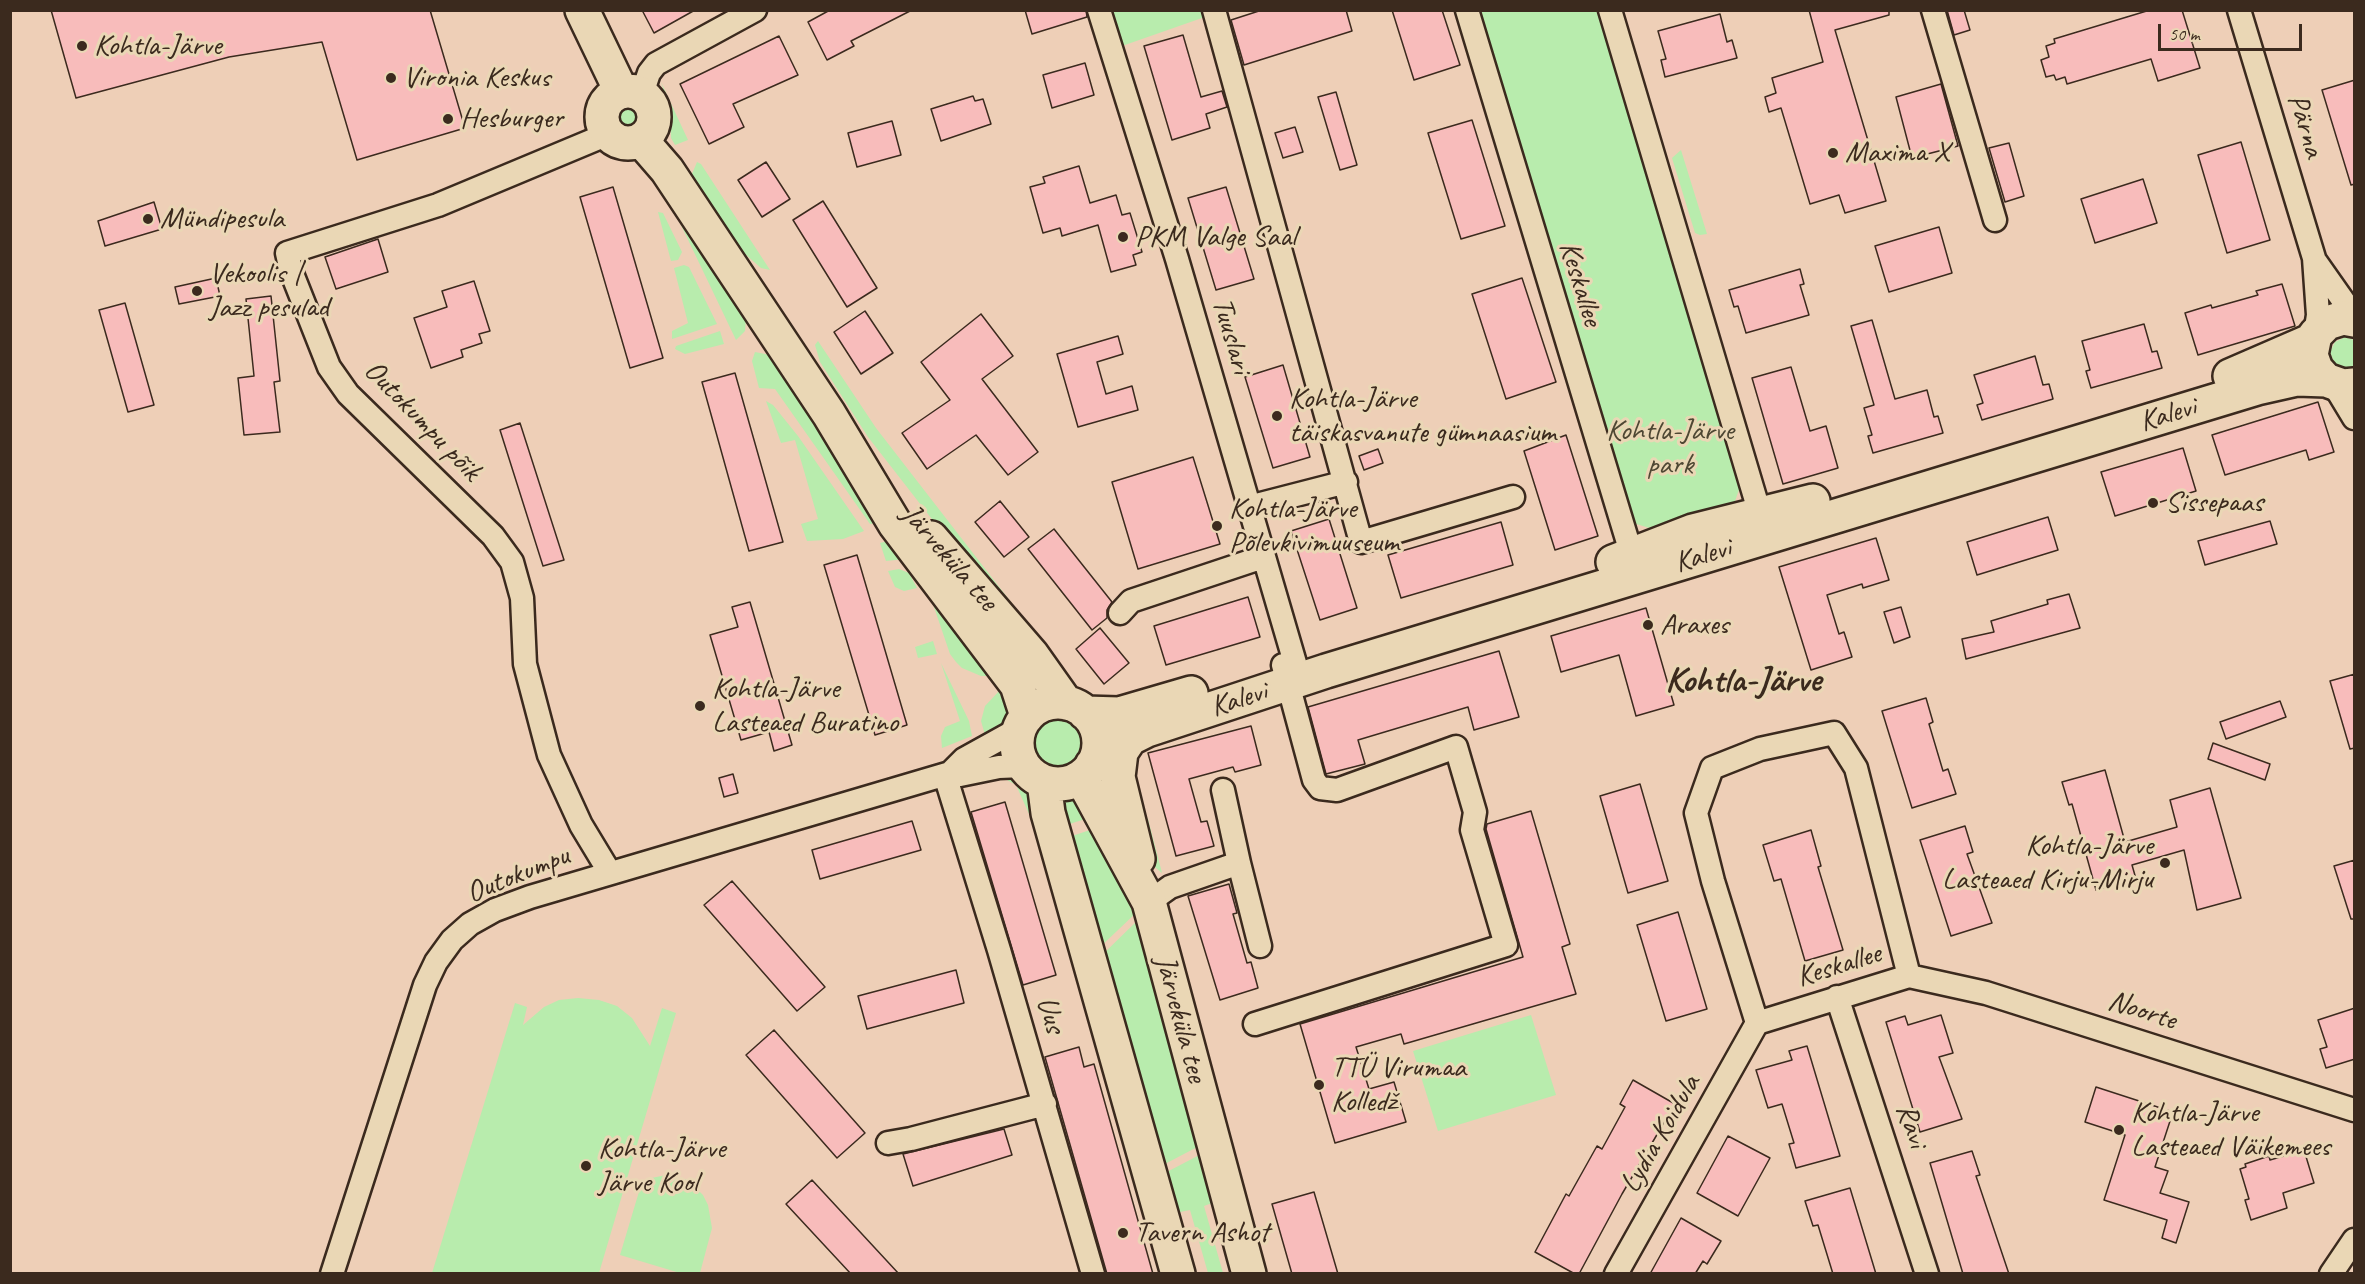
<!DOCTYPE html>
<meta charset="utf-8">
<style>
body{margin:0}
#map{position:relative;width:2365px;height:1284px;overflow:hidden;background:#eecfb7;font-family:Caveat,sans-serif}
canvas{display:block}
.frame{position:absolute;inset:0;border:12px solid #3b2a1e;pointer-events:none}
.scale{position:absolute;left:2158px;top:24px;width:144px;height:27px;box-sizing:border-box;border:3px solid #3b2a1e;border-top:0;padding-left:8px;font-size:18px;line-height:21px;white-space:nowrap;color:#3b2a1e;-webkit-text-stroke:4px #ead7b5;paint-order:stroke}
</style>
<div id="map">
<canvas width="2365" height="1284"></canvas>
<div class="frame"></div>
<div class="scale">50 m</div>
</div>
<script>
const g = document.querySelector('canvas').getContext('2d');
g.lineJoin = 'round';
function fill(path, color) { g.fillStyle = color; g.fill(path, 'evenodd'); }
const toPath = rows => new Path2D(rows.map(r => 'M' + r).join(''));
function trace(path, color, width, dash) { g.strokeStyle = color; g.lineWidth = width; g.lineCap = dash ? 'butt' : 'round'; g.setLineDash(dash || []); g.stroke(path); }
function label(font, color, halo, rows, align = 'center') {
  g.font = font + ' Caveat,sans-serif'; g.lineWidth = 6; g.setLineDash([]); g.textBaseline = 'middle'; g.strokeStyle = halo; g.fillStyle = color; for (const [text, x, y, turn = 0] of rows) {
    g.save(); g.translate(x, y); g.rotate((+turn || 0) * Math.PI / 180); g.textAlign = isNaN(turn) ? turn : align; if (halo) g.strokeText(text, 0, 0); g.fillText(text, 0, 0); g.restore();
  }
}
const green = toPath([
 [1112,10,1222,11,1122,46],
 [1480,11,1597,11,1741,484,1734,504,1656,530,1633,523],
 [661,82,688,140,675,145,671,138,670,109],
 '609 115a17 17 0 1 1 34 0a17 17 0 1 1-34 0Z',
 [1681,150,1707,234,1700,235,1695,233,1672,158],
 [697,162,701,164,770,270,761,268,745,254,708,200,692,174],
 [658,212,663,213,682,252,678,260,671,261],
 [684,221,746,318,745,331,736,340,680,223],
 [684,265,689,267,717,324,672,339,672,331,688,323,674,268],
 [720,331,724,344,685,354,675,349,676,346],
 [2345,337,2354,340,2354,367,2346,369,2335,365,2330,352,2335,342],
 [818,341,876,428,1038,637,963,559,868,437,820,362,815,345],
 [755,352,775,356,876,523,870,524,775,389,759,388,752,361],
 [766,401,773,405,798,436,864,531,843,539,807,541,801,524,818,519,795,440,781,443],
 [896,539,908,546,1003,673,997,676,981,676,962,668,956,662,950,654,922,572,905,559,886,561,880,543],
 [899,569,909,573,917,588,904,591,895,587,888,571],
 [933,641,937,654,918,658,915,647],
 [941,663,969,721,972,736,942,748,941,736,945,727,960,721],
 [1001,689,1013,714,1005,726,985,735,981,721,985,706],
 '1028 743a30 30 0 1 1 60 0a30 30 0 1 1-60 0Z',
 [1012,775,1023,784,1033,800,1034,825,1016,785,1007,780,994,778],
 [1077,793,1095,816,1063,826,1062,797],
 [1143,813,1148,819,1162,873,1151,864],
 [1099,827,1139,910,1097,950,1066,838],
 [1141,917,1205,1143,1161,1166,1099,958],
 [578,998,599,1000,617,1006,632,1018,650,1046,662,1008,676,1013,599,1273,432,1273,515,1003,527,1007,523,1025,544,1007,559,1000],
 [1531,1015,1556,1095,1438,1131,1413,1051],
 [1207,1151,1220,1200,1204,1206,1223,1273,1208,1273,1190,1210,1175,1213,1163,1174],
 [666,1175,688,1180,703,1195,708,1205,712,1228,700,1273,680,1273,620,1255,641,1185,647,1179]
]);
const building = toPath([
 [51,10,430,10,465,128,357,160,322,42,229,57,76,98,51,10],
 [642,10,695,10,654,33,642,10],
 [830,10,912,10,851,41,854,46,827,60,808,22,830,10],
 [1025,10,1086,10,1087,17,1032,34,1025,10],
 [1262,10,1346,10,1352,31,1244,65,1231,20,1262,10],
 [1392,10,1442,10,1460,65,1414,80,1392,10],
 [1809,10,1889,10,1889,15,1835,30,1886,201,1845,213,1839,195,1810,204,1781,108,1769,112,1765,97,1776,93,1772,78,1823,62,1809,10],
 [1947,10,1964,10,1970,30,1954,35,1947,10],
 [2150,10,2182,10,2200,68,2158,81,2151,59,2067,84,2065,77,2056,80,2054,75,2046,77,2041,60,2049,57,2046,46,2055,43,2054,39,2150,10],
 [1720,14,1727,42,1732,40,1737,58,1665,77,1661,60,1666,59,1658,31,1720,14],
 [1183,35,1201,97,1222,91,1227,107,1206,114,1210,128,1172,140,1144,46,1183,35],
 [779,36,798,75,733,104,744,127,709,144,680,84,779,36],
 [1085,63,1094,95,1052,108,1043,75,1085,63],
 [2355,80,2355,184,2351,185,2322,90,2355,80],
 [1941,84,1958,146,1912,158,1896,97,1941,84],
 [1336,92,1357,165,1340,170,1318,97,1336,92],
 [973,96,975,101,983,99,991,124,941,141,931,109,973,96],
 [1472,120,1505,226,1461,239,1428,133,1472,120],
 [892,121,901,155,857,167,848,133,892,121],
 [1295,127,1303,152,1283,158,1275,133,1295,127],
 [2241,142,2270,240,2227,253,2198,155,2241,142],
 [2009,143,2024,196,2005,202,1989,148,2009,143],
 [766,162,790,199,762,217,738,180,766,162],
 [1079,166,1090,203,1116,195,1122,215,1130,213,1142,252,1133,255,1136,265,1111,272,1098,225,1062,236,1060,228,1043,233,1030,187,1045,183,1043,177,1079,166],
 [2143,179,2157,223,2095,243,2081,199,2143,179],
 [613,187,663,358,630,368,580,197,613,187],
 [1226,187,1254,279,1216,290,1188,198,1226,187],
 [823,201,877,288,847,307,793,220,823,201],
 [154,202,162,229,105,246,98,221,154,202],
 [1939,227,1952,273,1889,292,1875,246,1939,227],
 [378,239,388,272,336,289,325,257,378,239],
 [1800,269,1804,284,1800,285,1809,315,1746,333,1738,306,1734,307,1729,290,1800,269],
 [216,278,220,296,179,304,175,287,216,278],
 [1522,278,1556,382,1506,399,1472,294,1522,278],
 [474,281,490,331,479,334,482,343,461,350,463,357,431,368,414,318,447,307,442,291,474,281],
 [2282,284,2295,326,2198,355,2185,313,2211,305,2212,308,2258,295,2256,291,2282,284],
 [271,296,280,381,274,382,280,432,244,435,238,378,254,376,246,299,271,296],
 [125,303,154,405,128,412,99,310,125,303],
 [865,311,893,353,861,374,834,332,865,311],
 [981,314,1013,356,982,379,1038,452,1008,475,976,435,927,469,902,433,950,400,921,362,981,314],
 [1872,320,1895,399,1927,390,1934,417,1938,416,1943,433,1873,453,1868,436,1872,435,1864,408,1874,405,1851,326,1872,320],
 [2144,324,2152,352,2157,351,2162,368,2091,388,2086,371,2090,370,2082,341,2144,324],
 [1118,336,1123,354,1097,362,1106,394,1132,386,1138,410,1078,427,1057,354,1118,336],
 [2035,356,2043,385,2049,384,2053,399,1982,420,1977,405,1983,403,1974,375,2035,356],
 [1283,365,1310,457,1273,468,1245,377,1283,365],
 [1791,367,1810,431,1826,426,1838,468,1783,484,1752,378,1791,367],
 [735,373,783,542,749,551,702,382,735,373],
 [2318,402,2334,452,2309,460,2306,450,2225,475,2212,435,2318,402],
 [520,423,564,560,543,566,500,430,520,423],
 [1566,435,1598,536,1555,550,1524,451,1566,435],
 [2183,448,2196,491,2115,516,2101,472,2183,448],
 [1378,449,1383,463,1364,470,1359,456,1378,449],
 [1193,457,1220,544,1138,569,1112,482,1193,457],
 [1000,501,1029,537,1004,557,975,522,1000,501],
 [2048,517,2058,550,1977,575,1967,542,2048,517],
 [1329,519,1357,608,1320,620,1291,531,1329,519],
 [2270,521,2277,544,2205,565,2198,541,2270,521],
 [1501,522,1513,565,1401,598,1388,555,1501,522],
 [1054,529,1112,602,1107,610,1107,618,1092,630,1028,549,1054,529],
 [1876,538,1889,580,1863,588,1862,584,1827,595,1839,634,1844,632,1852,657,1811,670,1779,567,1876,538],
 [857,555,907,725,875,735,824,565,857,555],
 [2069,594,2080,628,1966,659,1962,639,1994,632,1991,621,2048,604,2047,600,2069,594],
 [1248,597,1260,637,1166,665,1154,626,1248,597],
 [750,602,792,745,774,751,769,732,741,740,710,635,738,627,732,607,750,602],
 [1901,607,1910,637,1894,643,1884,612,1901,607],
 [1646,608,1674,705,1636,716,1619,655,1561,672,1551,636,1646,608],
 [1100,628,1129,663,1104,684,1076,649,1100,628],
 [1499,651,1519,717,1474,730,1468,707,1358,740,1365,764,1326,774,1308,707,1499,651],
 [2355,674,2355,748,2350,749,2330,681,2355,674],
 [1926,698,1933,722,1929,724,1943,771,1948,769,1956,794,1912,808,1882,711,1926,698],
 [2280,701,2286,717,2226,739,2220,722,2280,701],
 [1251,726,1261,765,1235,772,1233,767,1189,779,1201,822,1207,821,1214,846,1176,856,1148,753,1251,726],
 [2213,743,2270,764,2265,780,2208,759,2213,743],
 [2105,770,2125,842,2177,827,2170,800,2210,788,2241,898,2197,910,2184,850,2132,865,2136,879,2096,890,2072,804,2069,805,2062,782,2105,770],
 [733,774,738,793,724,797,719,778,733,774],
 [1640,784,1668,881,1628,893,1600,796,1640,784],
 [1005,802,1056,975,1023,985,971,812,1005,802],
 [1531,811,1570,944,1562,947,1576,994,1404,1044,1401,1034,1356,1047,1369,1089,1394,1082,1406,1122,1335,1143,1300,1024,1523,957,1486,829,1487,824,1531,811],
 [912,821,921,850,820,879,812,850,912,821],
 [1965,826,1973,852,1967,854,1992,923,1951,936,1920,840,1965,826],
 [1811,830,1821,866,1818,867,1843,950,1805,961,1781,879,1774,881,1763,845,1811,830],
 [2355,860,2355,919,2351,919,2334,866,2355,860],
 [732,881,825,987,797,1011,704,905,732,881],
 [1229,884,1237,913,1233,914,1247,963,1251,962,1258,988,1220,1000,1188,896,1229,884],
 [1678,912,1707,1009,1666,1021,1637,925,1678,912],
 [956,970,964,1003,867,1029,858,996,956,970],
 [2355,1008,2355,1059,2326,1068,2320,1049,2327,1047,2318,1020,2355,1008],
 [1941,1015,1953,1053,1939,1057,1962,1119,1920,1132,1886,1022,1905,1016,1908,1025,1941,1015],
 [774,1030,865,1133,837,1158,746,1055,774,1030],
 [1807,1046,1840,1156,1796,1168,1789,1144,1794,1143,1782,1104,1768,1108,1756,1070,1792,1060,1789,1051,1807,1046],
 [1079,1047,1084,1067,1094,1064,1153,1274,1107,1274,1045,1057,1079,1047],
 [1633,1080,1675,1104,1622,1194,1579,1274,1575,1274,1535,1252,1566,1194,1569,1196,1597,1146,1602,1149,1625,1107,1620,1104,1633,1080],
 [2096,1087,2173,1112,2155,1167,2168,1171,2160,1193,2189,1202,2176,1243,2162,1238,2167,1220,2104,1200,2125,1135,2085,1122,2096,1087],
 [1004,1129,1012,1155,913,1186,903,1154,1004,1129],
 [1728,1136,1770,1158,1738,1216,1697,1193,1728,1136],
 [2304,1150,2314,1183,2283,1193,2287,1208,2251,1220,2245,1200,2249,1199,2240,1169,2246,1167,2245,1164,2269,1156,2270,1160,2304,1150],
 [1972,1151,1980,1175,1976,1176,2009,1274,1963,1274,1930,1163,1972,1151],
 [812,1180,899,1274,851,1274,786,1204,812,1180],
 [1850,1188,1876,1274,1833,1274,1818,1225,1813,1226,1805,1201,1850,1188],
 [1314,1192,1338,1274,1292,1274,1272,1204,1314,1192],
 [1681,1218,1721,1241,1707,1264,1703,1261,1695,1274,1650,1274,1681,1218]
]);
const minor = toPath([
 [1099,10,1177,259,1300,680],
 [1214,10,1361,542,1513,497],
 [1467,10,1636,569],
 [1610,10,1760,514,1755,526],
 [1933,10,1995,220],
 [2239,10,2314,258,2318,315,2315,335],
 [642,94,649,73,656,64,755,10],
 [608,134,438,205,287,253,291,271,329,367,348,394,493,536,512,562,522,598,525,664,549,755,581,825,610,873],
 [2316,262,2354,316],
 [2334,385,2354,418],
 [1249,507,1346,482],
 [1120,613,1131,601,1263,557],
 [950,773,964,759,1020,728],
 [945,775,999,950,1093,1274],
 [1239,863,1260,946],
 [1149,902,1170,887,1239,863,1223,790],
 [1837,997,1927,1274],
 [1757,1023,1713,881,1696,813,1712,768,1760,749,1834,733,1856,768,1909,976],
 [1757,1023,1909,976,1986,993,2354,1110],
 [1255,1024,1506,945,1472,830,1475,812,1456,747,1337,790,1320,788,1314,780,1283,665],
 [888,1143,911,1139,1045,1104],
 [332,1274,425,985,436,962,452,940,470,924,495,910,530,897,950,773,960,775,999,767,1023,766],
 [1616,1274,1757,1023],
 [2331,1274,2354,1240]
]);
const secondary = toPath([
 [582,10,621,91],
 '602 117a26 26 0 1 1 52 0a26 26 0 1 1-52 0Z',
 [641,140,667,170,829,414,895,524,1017,685,1027,716],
 [2354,320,2343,318,2327,323,2315,335,2311,355,2316,369,2326,380,2343,386,2354,385],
 [2230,376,2313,340],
 [931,538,1032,655,1066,703],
 [1613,562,1693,531,1813,501],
 '1017 743a41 41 0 1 1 82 0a41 41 0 1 1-82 0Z',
 [1085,713,1119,714,1191,693],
 [1131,737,1121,752,1118,777,1138,859],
 [1092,765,1115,746,1147,730,1326,671,2257,388,2297,379,2326,380],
 [1081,777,1149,902,1249,1274],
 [1044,782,1048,813,1178,1274]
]);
const markers = [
 [82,46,6,"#3b2a1e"],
 [391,78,6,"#3b2a1e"],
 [448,119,6,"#3b2a1e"],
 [1833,153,6,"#3b2a1e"],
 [148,219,6,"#3b2a1e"],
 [1123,237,6,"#3b2a1e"],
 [197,291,6,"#3b2a1e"],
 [1277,416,6,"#3b2a1e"],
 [2153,503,6,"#3b2a1e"],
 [1217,526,6,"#3b2a1e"],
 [1648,625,6,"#3b2a1e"],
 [700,706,6,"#3b2a1e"],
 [2165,863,6,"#3b2a1e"],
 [1319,1085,6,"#3b2a1e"],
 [2119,1130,6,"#3b2a1e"],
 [586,1166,6,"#3b2a1e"],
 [1123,1233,6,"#3b2a1e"]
];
const poiNames = [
 ["Kohtla-Järve",94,46],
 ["Vironia Keskus",403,78],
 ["Hesburger",460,119],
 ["Maxima X",1845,153],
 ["Mündipesula",160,219],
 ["PKM Valge Saal",1135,237],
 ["Vekoolis |",209,274],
 ["Jazz pesulad",209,308],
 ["Kohtla-Järve",1289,399],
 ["täiskasvanute gümnaasium",1289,433],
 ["Sissepaas",2165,503],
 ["Kohtla-Järve",1229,509],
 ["Põlevkivimuuseum",1229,543],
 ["Araxes",1660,625],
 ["Kohtla-Järve",712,689],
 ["Lasteaed Buratino",712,723],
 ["Kohtla-Järve",2153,846,"right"],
 ["Lasteaed Kirju-Mirju",2153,880,"right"],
 ["TTÜ Virumaa",1331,1068],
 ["Kolledž",1331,1102],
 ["Kohtla-Järve",2131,1113],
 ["Lasteaed Väikemees",2131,1147],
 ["Kohtla-Järve",598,1149],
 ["Järve Kool",598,1183],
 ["Tavern Ashot",1135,1233]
];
const streetNames = [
 ["Pärna",2305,126,73],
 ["Keskallee",1580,284,73],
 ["Tuuslari",1231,336,74],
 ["Kalevi",2168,415,-17],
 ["Outokumpu põik",422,421,46],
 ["Kalevi",1703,556,-17],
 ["Järveküla tee",949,558,49],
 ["Kalevi",1239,700,-18],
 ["Outokumpu",518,875,-22],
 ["Keskallee",1839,966,-17],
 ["Noorte",2142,1011,18],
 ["Uus",1050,1015,73],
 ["Järveküla tee",1180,1019,75],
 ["Ravi",1911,1126,72],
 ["Lydia Koidula",1661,1134,-60]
];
const parkNames = [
 ["Kohtla-Järve",1670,431],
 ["park",1670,465]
];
const districtNames = [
 ["Kohtla-Järve",1743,682]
];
fill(green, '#b8ecad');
fill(building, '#f8bcbb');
trace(building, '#3b2a1e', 1.5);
trace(minor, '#3b2a1e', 27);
trace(secondary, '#3b2a1e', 38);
trace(minor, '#ead7b5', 22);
trace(secondary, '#ead7b5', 33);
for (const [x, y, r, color] of markers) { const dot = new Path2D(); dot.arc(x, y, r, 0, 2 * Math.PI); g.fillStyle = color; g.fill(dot); trace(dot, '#ead7b5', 2); }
label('30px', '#3b2a1e', '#ead7b5', poiNames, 'left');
label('30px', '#3b2a1e', '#ead7b5', streetNames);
label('30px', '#4e4733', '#ead7b5', parkNames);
label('bold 36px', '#3b2a1e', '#ead7b5', districtNames);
</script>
